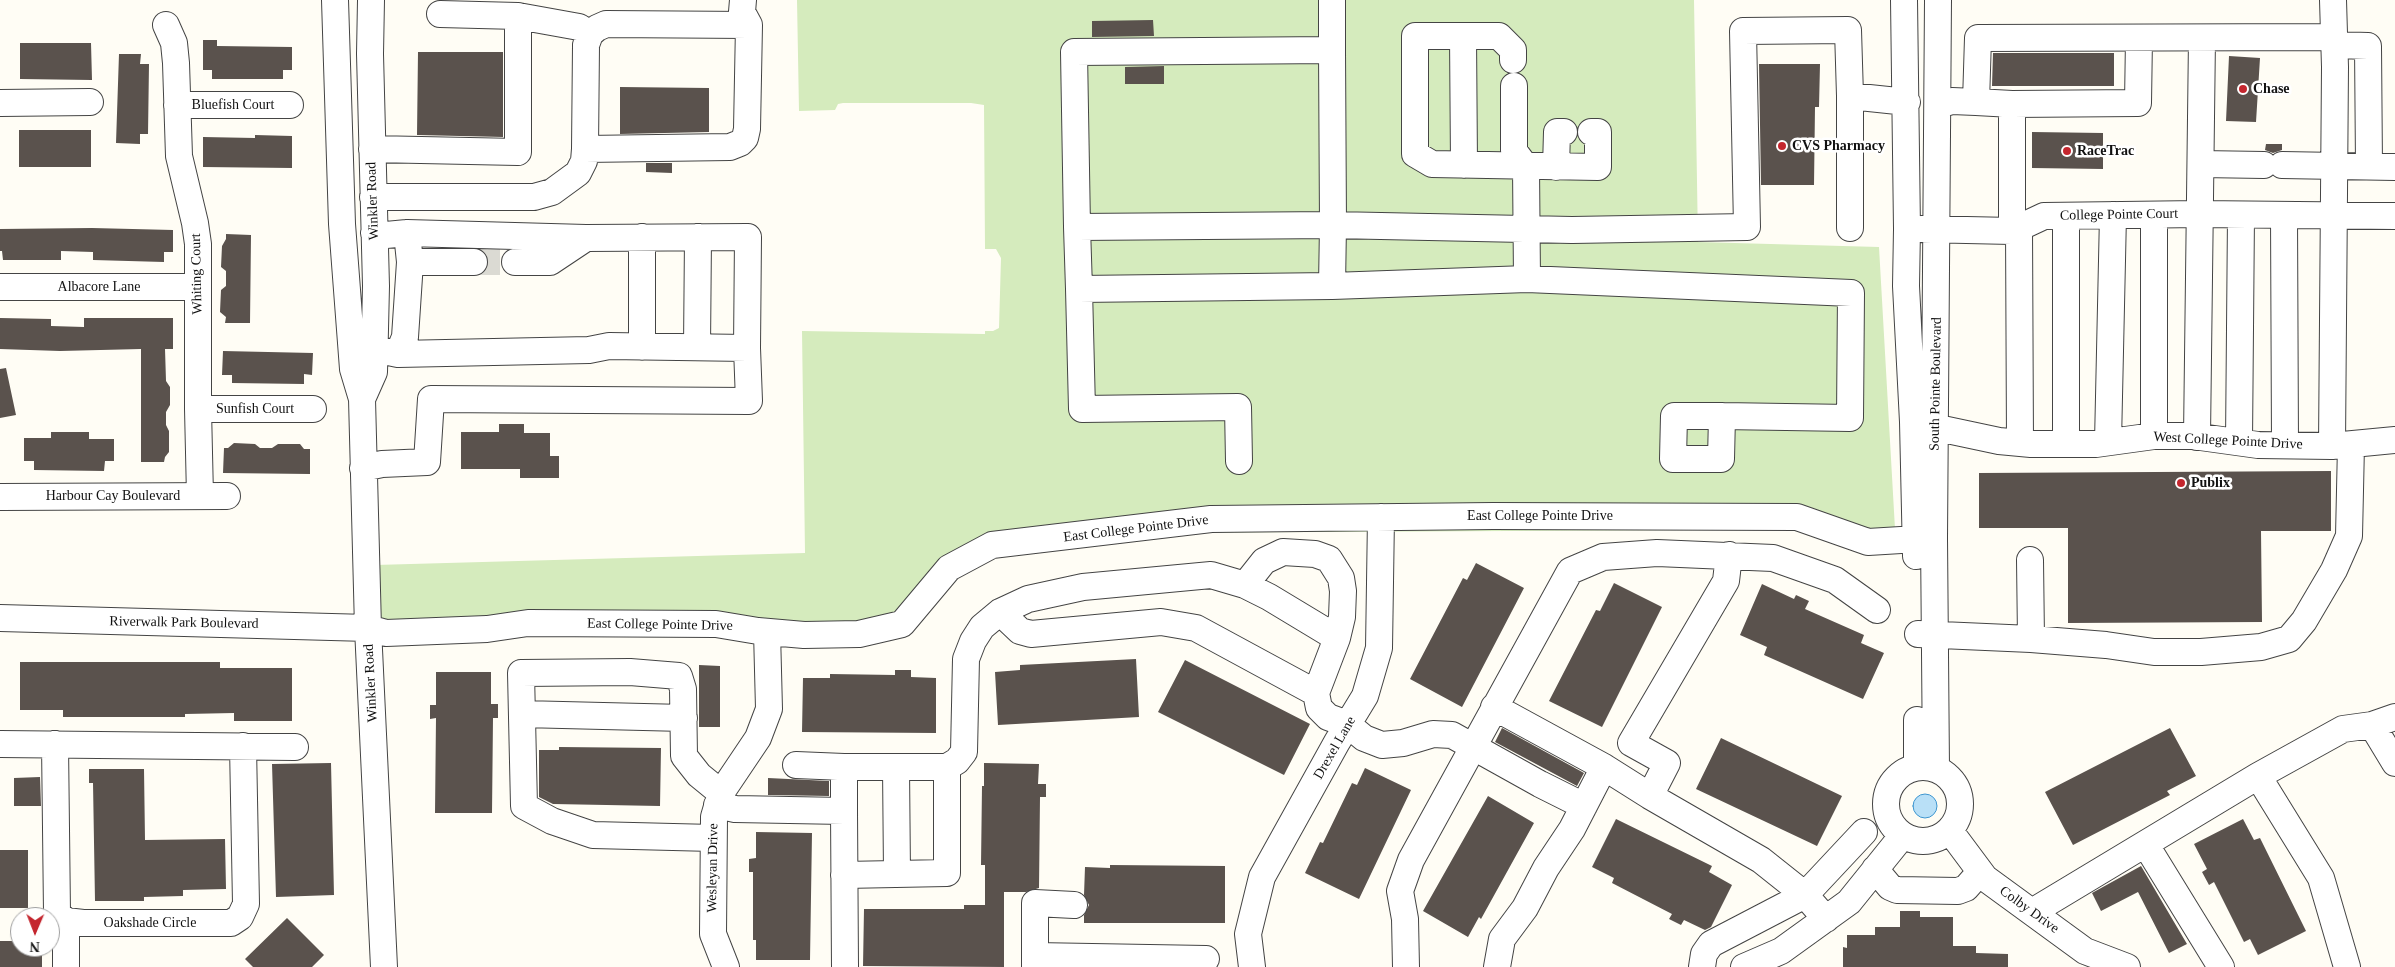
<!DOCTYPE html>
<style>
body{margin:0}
#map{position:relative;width:2395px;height:967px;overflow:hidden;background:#fffdf5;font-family:"Times New Roman",serif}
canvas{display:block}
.north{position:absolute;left:10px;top:907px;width:50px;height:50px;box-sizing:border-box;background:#fff;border:1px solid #a0a0a0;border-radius:50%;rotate:181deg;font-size:14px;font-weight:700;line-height:20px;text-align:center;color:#111}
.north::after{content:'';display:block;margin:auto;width:18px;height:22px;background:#c4262e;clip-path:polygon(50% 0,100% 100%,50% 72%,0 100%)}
</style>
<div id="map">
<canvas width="2395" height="967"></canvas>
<div class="north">N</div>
</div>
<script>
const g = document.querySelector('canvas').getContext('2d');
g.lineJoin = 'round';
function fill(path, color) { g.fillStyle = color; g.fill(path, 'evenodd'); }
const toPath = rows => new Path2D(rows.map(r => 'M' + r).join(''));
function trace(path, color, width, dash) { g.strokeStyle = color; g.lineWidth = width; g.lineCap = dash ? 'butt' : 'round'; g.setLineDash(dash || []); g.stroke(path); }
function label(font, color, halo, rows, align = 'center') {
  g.font = font + ' "Times New Roman",serif'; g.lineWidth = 5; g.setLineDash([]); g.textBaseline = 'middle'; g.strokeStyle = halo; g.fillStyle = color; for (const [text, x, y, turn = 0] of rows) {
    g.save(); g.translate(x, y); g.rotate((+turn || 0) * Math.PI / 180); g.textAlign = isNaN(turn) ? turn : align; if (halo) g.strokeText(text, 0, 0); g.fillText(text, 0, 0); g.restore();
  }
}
const green = toPath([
 [797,0,1694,0,1698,242,1879,247,1895,529,1126,533,1003,550,948,583,892,629,706,627,378,642,375,565,805,553,802,331,985,334,985,331,993,331,999,328,1001,258,996,249,985,249,984,105,971,103,843,103,838,104,835,110,799,111]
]);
const water = toPath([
 '1913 806a12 12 0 1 1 24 0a12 12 0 1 1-24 0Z'
]);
const building = toPath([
 [1153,20,1154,36,1092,37,1092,21],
 [203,40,217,40,217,46,292,47,292,70,283,70,283,79,212,79,212,70,203,70],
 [20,43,91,43,92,80,20,79],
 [418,52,503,52,503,137,417,135],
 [1993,53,2114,53,2114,86,1992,86],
 [119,54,141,54,140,64,149,64,148,134,140,134,140,144,116,143],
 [2229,56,2260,58,2256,122,2226,121],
 [1759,64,1820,64,1819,107,1815,107,1814,185,1761,185],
 [1164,66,1164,84,1125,84,1125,67],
 [620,87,709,88,709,132,620,134],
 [19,130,91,130,91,167,19,167],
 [2032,132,2103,133,2103,169,2032,168],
 [255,135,292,136,292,168,203,167,203,137,255,138],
 [2266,144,2282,144,2282,150,2273,153,2265,150],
 [646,163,672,163,672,173,646,172],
 [92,228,173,230,173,252,164,252,164,262,93,260,93,252,61,251,61,260,3,260,2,251,0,251,0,229],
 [226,234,251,235,250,323,225,323,226,317,220,312,221,290,226,286,226,271,221,267,222,246,226,239],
 [0,318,51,319,51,326,84,327,84,318,173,318,173,349,165,349,166,381,170,387,170,405,166,412,166,425,169,431,169,452,165,457,164,462,141,462,141,349,60,351,0,349],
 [223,351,313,353,312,375,304,374,304,384,232,383,232,375,222,375],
 [6,368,16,415,0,418,0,369],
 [499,424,524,424,524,433,550,433,550,456,559,456,559,478,520,478,520,469,461,469,461,432,499,432],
 [51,432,89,432,89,439,114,439,114,461,105,461,104,471,34,470,34,461,24,461,24,438,51,438],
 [234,443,255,444,260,448,272,448,278,444,300,444,304,449,310,449,310,474,223,473,224,448,228,448],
 [2331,471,2331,531,2261,531,2262,622,2068,623,2068,528,1979,528,1979,473],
 [1476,563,1524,588,1462,707,1410,679,1463,578,1467,580],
 [1614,583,1662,607,1602,727,1549,701,1596,610,1600,611],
 [1762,584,1794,599,1796,595,1809,601,1805,609,1864,635,1861,643,1884,653,1863,699,1764,655,1767,647,1740,635],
 [1136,659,1139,717,998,725,995,672,1020,670,1020,665],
 [1185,660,1310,724,1284,775,1158,712],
 [20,662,220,662,220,668,292,668,292,721,234,721,234,713,185,714,185,717,63,717,63,710,20,710],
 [699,665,720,666,720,727,699,727],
 [895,670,911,670,911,677,936,678,936,733,802,732,803,678,830,678,830,674,895,675],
 [436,672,491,672,491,704,498,704,498,718,493,718,492,813,435,813,436,718,430,719,430,705,436,705],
 [1502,728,1584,773,1577,786,1495,742],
 [2170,728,2196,776,2167,791,2170,795,2073,845,2045,792],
 [1721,738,1842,796,1817,846,1696,789],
 [559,747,661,748,660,806,553,804,539,797,539,750,559,750],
 [331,763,334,895,276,897,272,764],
 [984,763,1039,764,1038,784,1046,784,1046,797,1040,797,1039,888,1026,892,1004,892,1004,967,863,966,864,909,964,909,964,905,985,905,985,865,981,865,982,786,984,786],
 [1365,768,1411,790,1359,899,1305,873,1320,842,1323,843,1352,783,1357,785],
 [89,769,144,769,145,840,225,839,226,889,183,890,183,896,144,897,144,901,95,901,93,783,89,783],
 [40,777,41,806,14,806,14,778],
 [768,778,829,781,829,796,768,795],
 [1488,796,1534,823,1481,919,1479,917,1468,937,1423,911],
 [1616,819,1712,866,1709,872,1732,885,1711,927,1705,930,1684,920,1681,925,1669,919,1672,914,1612,883,1614,878,1592,867],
 [2243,819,2254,840,2260,838,2306,931,2258,955,2250,939,2244,942,2214,882,2209,885,2202,872,2207,869,2194,844],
 [756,832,812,833,810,960,756,960,756,940,753,940,753,872,749,872,749,859,756,858],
 [0,850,28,850,28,908,0,908],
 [1110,865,1225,866,1225,923,1084,923,1084,915,1089,905,1084,895,1085,867,1110,868],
 [2141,866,2187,944,2169,953,2138,892,2101,911,2092,893],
 [1900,911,1920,911,1920,917,1953,917,1953,946,1976,946,1976,953,2008,954,2008,967,1843,967,1843,947,1847,948,1847,935,1875,935,1875,927,1900,927],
 [287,918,324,955,312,967,253,967,245,959],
 [0,941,20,941,20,947,42,947,42,967,0,967]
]);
const minorTunnel = toPath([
 [474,262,515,262]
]);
const minor = toPath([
 [335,0,342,224,353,369,362,399,368,628,384,967],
 [743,0,742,12,749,25,747,129,745,138,740,143,730,147,585,149,586,45,590,34,597,28,606,24,749,25],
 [1904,0,1907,229,1906,286,1913,422,1916,556],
 [440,14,518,16],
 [166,25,174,43,176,63,179,156,195,223,198,244,198,409,200,496],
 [1463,36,1464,165],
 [2335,45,2368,46,2369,166],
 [1332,50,1332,0],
 [1513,60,1513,50,1499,36,1415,36,1415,154,1432,164,1598,167,1598,132,1591,132],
 [1514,86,1514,151,1526,167,1527,279],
 [1850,96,1907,102],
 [1976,102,2012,104,2138,103,2139,38],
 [0,103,90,102],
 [2012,104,2012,231],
 [177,105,290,105],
 [1938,105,1952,101,1976,102,1978,38,2334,37],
 [372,149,518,152,518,16,579,27,590,34],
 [2201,164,2264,165],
 [2282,165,2395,167],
 [1556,167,1557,132,1564,132],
 [373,197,534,197,552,192,578,173,584,161,585,149],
 [2284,215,2285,445],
 [2066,216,2066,444],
 [1077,227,1079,289],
 [2019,227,2020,443],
 [1921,229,2012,231,2044,216,2199,214,2395,216],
 [642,237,642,347],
 [410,262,474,262],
 [515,262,550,262,586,238],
 [1332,286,1527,279,1851,293,1850,418,1722,416,1674,416,1673,459,1721,459,1722,416],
 [0,287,197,287],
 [351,338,374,349,398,354,589,350,609,346,747,348,748,237,586,238,407,233,386,235,374,233],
 [697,347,698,237],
 [398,354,405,337,410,262,407,233],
 [362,399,374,372,376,286,370,54,371,0],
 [198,409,313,409],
 [1919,424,1999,441,2031,444,2096,444,2154,436,2193,436,2258,445,2332,446,2395,440],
 [2154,436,2154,215],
 [2197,437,2202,38],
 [2108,442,2113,215],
 [2239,442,2241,215],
 [2332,446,2335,67,2333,0],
 [1239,461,1238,407,1082,409,1079,289,1332,286,1333,225,1332,50,1074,52,1077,227,1333,225,1572,230,1747,227,1743,31,1848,30,1850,96,1850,228],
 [363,468,382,464,427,462,431,399,749,401,747,348],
 [0,497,227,496],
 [1729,555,1726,581,1631,743,1667,763,1650,796,1761,860,1805,895,1826,919],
 [2030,560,2031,639],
 [1245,585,1264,561,1283,552,1315,554,1329,559,1341,578,1343,591,1342,617,1337,638],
 [1000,612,1020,631,1031,634,1161,622,1196,628,1316,693],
 [0,618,368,628,386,633,487,629,528,623,716,624,758,631,804,635,859,634,902,624,949,568,992,545,1211,519,1493,516,1797,517,1868,542,1934,538],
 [1918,634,2031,639,2106,645,2154,652,2201,652,2261,647,2289,639,2304,621,2334,570,2349,536,2351,445],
 [1494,707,1604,767,1650,796],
 [522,714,684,718],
 [1917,720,1917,767],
 [2372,725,2395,717],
 [0,744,295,747],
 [55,744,57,913,66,921,83,923,231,923,240,917,246,904,243,746],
 [796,765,844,767,844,811],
 '1886 804a37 37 0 1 1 74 0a37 37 0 1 1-74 0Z',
 [844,767,947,767,957,761,964,752,966,659,973,641,982,627,1000,612,1028,599,1083,587,1211,575,1245,585,1269,597,1337,638,1316,693,1319,708,1328,717,1347,724,1364,738,1382,745,1403,743,1433,734,1452,735,1540,784,1584,806],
 [896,767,897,874],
 [1936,768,1934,538,1938,0],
 [717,805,735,809,844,811,845,967],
 [1950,831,1985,878,2085,951,2127,967],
 [713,838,593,835,552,821,524,806,521,673,630,672,679,676,683,689,684,756,699,775,721,793],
 [2146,845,2221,967],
 [1875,869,1890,887,1897,890,1958,891,1966,888,1980,872],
 [844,875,947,873,947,767],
 [2032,912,2258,776],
 [1035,956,1035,903,1074,905],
 [66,967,66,921],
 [726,967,713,934,714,817,721,793,758,738,769,709,767,632],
 [1035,967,1035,956,1206,959],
 [1252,967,1248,934,1262,877,1337,742,1365,696,1379,648,1381,517],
 [1406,967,1405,919,1400,891,1411,860,1570,571,1603,557,1657,553,1773,558,1835,580,1877,610],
 [1497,967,1502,939,1525,908,1546,868,1572,829,1604,767],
 [1702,967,1704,954,1711,944,1805,895,1864,832],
 [1744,967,1781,951,1849,902,1903,835],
 [2347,967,2321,878,2258,776,2343,729,2372,725,2395,763]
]);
const markers = [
 [2243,89,5,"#c4262e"],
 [1782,146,5,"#c4262e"],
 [2067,151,5,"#c4262e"],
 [2181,483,5,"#c4262e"]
];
const poiNames = [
 ["Chase",2253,89],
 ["CVS Pharmacy",1792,146],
 ["RaceTrac",2077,151],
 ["Publix",2191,483]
];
const streetNames = [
 ["Bluefish Court",233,105],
 ["Winkler Road",373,201,-92],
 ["College Pointe Court",2119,215,-1],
 ["Whiting Court",197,274,-91],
 ["Albacore Lane",99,287],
 ["South Pointe Boulevard",1936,384,-89],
 ["Sunfish Court",255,409],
 ["West College Pointe Drive",2228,441,3],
 ["Harbour Cay Boulevard",113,496],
 ["East College Pointe Drive",1540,516],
 ["East College Pointe Drive",1136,529,-7],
 ["Riverwalk Park Boulevard",184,623,1],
 ["East College Pointe Drive",660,625,1],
 ["Winkler Road",371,683,-93],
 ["Drexel Lane",1335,748,-60],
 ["Wesleyan Drive",713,868,-89],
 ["Colby Drive",2029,910,36],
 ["Oakshade Circle",150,923]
];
fill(green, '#d5ebbd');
fill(water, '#b9e0f7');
trace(water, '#3f96cf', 1);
fill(building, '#5a524d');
trace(minorTunnel, '#dbdad3', 26, [26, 13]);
trace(minor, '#444', 28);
trace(minor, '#fff', 26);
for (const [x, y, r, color] of markers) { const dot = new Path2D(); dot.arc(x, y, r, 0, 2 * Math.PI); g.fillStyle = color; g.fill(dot); trace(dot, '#fff', 2); }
label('bold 14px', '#111', '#fff', poiNames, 'left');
label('14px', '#111', '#fff', streetNames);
</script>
